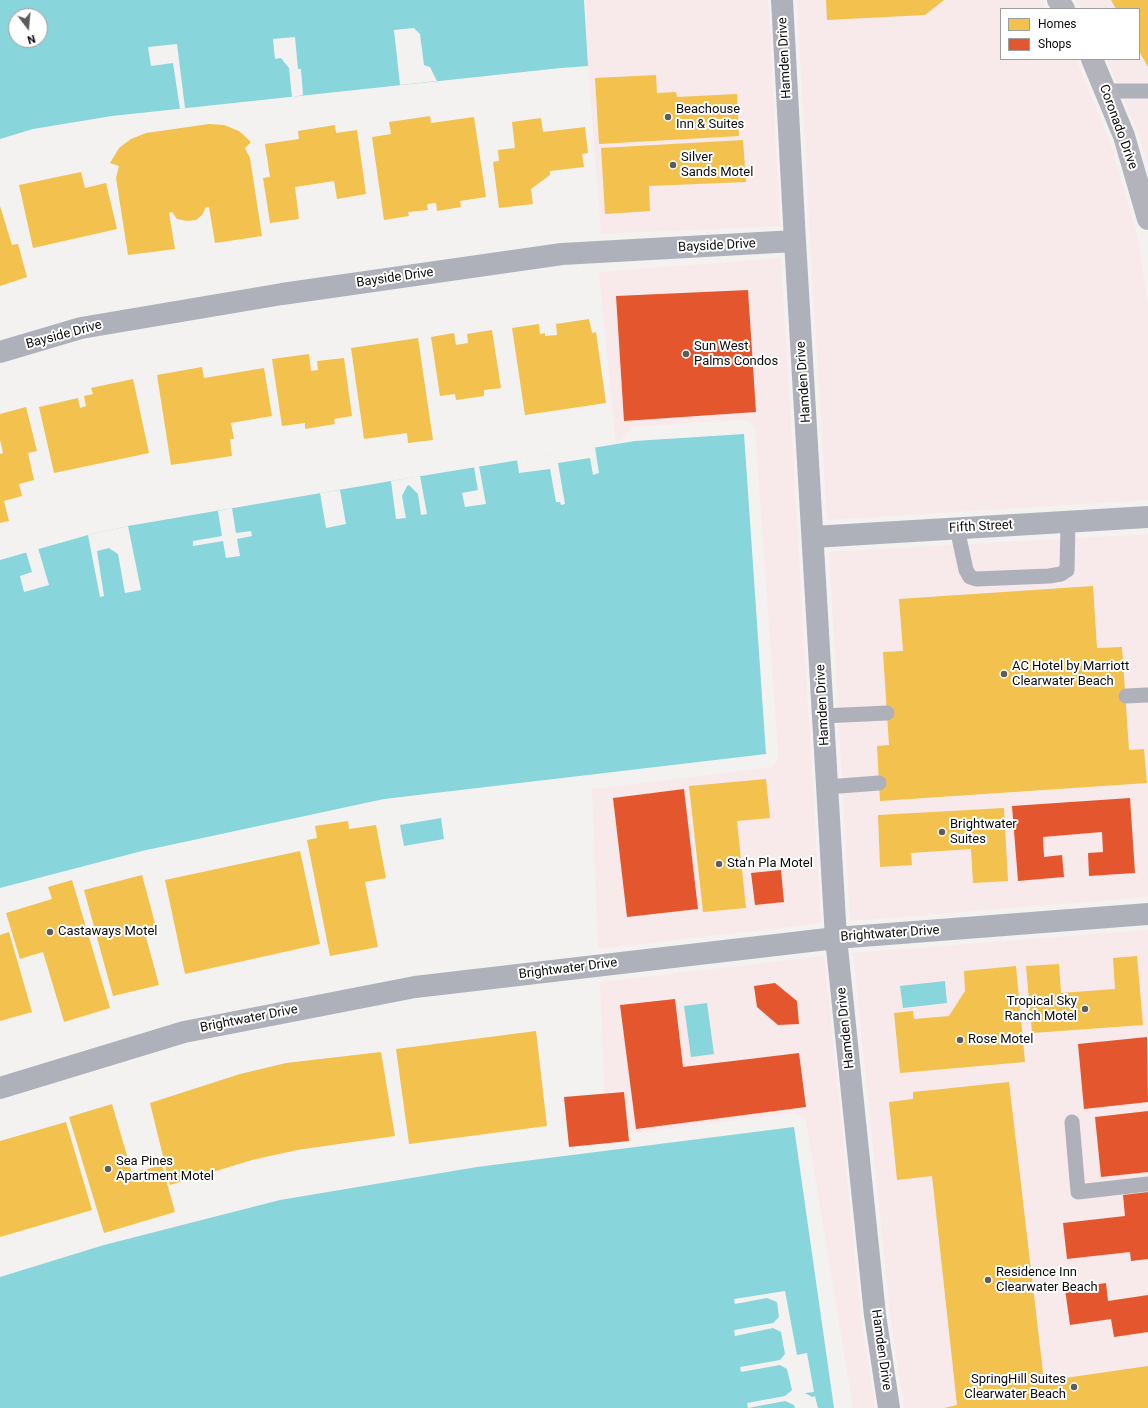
<!DOCTYPE html>
<style>
body{margin:0}
#map{position:relative;width:1148px;height:1408px;overflow:hidden;background:#f4f2f0;font-family:Roboto,sans-serif}
canvas{display:block}
.legend{position:absolute;left:1000px;top:8px;width:140px;height:52px;box-sizing:border-box;background:#fff;border:1px solid #9e9e9d;margin:0;padding:5px 7px;list-style:none;font-size:12px;color:#0d0c0b}
.legend li{display:flex;align-items:center;gap:8px;height:20px}
.legend b{width:20px;border:1px solid #9e9e9d}
.north{position:absolute;left:8px;top:8px;width:40px;height:40px;box-sizing:border-box;background:#fff;border:1px solid #9e9e9d;border-radius:50%;rotate:164deg;font-size:11px;font-weight:700;line-height:16px;text-align:center;color:#0d0c0b}
.north::after{content:'';display:block;margin:auto;width:14px;height:18px;background:#5e5c5b;clip-path:polygon(50% 0,100% 100%,50% 72%,0 100%)}
</style>
<div id="map">
<canvas width="1148" height="1408"></canvas>
<ul class="legend">
<li><b style="height:11px;background:#f2c14e"></b>Homes</li>
<li><b style="height:11px;background:#e4572e"></b>Shops</li>
</ul>
<div class="north">N</div>
</div>
<script>
const g = document.querySelector('canvas').getContext('2d');
g.lineJoin = 'round';
function fill(path, color) { g.fillStyle = color; g.fill(path, 'evenodd'); }
const toPath = rows => new Path2D(rows.map(r => 'M' + r).join(''));
function trace(path, color, width, dash) { g.strokeStyle = color; g.lineWidth = width; g.lineCap = dash ? 'butt' : 'round'; g.setLineDash(dash || []); g.stroke(path); }
function label(font, color, halo, rows, align = 'center') {
  g.font = font + ' Roboto,sans-serif'; g.lineWidth = 4; g.setLineDash([]); g.textBaseline = 'middle'; g.strokeStyle = halo; g.fillStyle = color; for (const [text, x, y, turn = 0] of rows) {
    g.save(); g.translate(x, y); g.rotate((+turn || 0) * Math.PI / 180); g.textAlign = isNaN(turn) ? turn : align; if (halo) g.strokeText(text, 0, 0); g.fillText(text, 0, 0); g.restore();
  }
}
const commercial = toPath([
 [586,0,768,0,780,226,601,234,588,66],
 [797,0,1040,0,1046,9,1001,9,1001,59,1076,59,1110,142,1138,238,1148,307,1148,500,827,520,810,241],
 [1076,0,1148,0,1148,168,1137,130,1107,59,1139,59,1139,9,1082,9],
 [781,258,821,923,598,949,592,789,772,767,777,761,778,754,755,429,750,422,742,420,633,427,616,444,599,272],
 [1148,534,1148,897,850,921,829,552],
 [1148,930,1148,1408,904,1408,890,1314,853,953],
 [824,956,861,1316,875,1408,853,1408,806,1121,800,1115,793,1113,606,1137,600,982]
]);
const water = toPath([
 [0,0,584,0,588,66,561,68,112,116,33,129,0,139],
 [16,16,40,16,40,40,16,40],
 [744,434,766,754,384,799,142,851,0,888,0,560,88,535,128,526,391,481,635,441],
 [441,818,444,839,404,846,400,825],
 [945,981,947,1003,903,1008,900,986],
 [707,1003,714,1054,691,1057,684,1006],
 [794,1127,834,1408,0,1408,0,1277,104,1245,280,1200,477,1167]
]);
const pier = toPath([
 [414,28,420,34,424,65,430,67,437,81,400,85,394,30],
 [295,37,298,69,301,69,303,95,292,97,289,68,281,58,275,59,273,39],
 [177,44,185,108,180,109,173,63,151,66,148,47],
 [595,447,599,473,593,475,590,458,558,463,565,504,561,505,560,502,556,502,550,469,519,473,517,460],
 [479,466,486,504,465,507,462,493,478,490,474,467],
 [420,476,427,514,421,515,418,494,409,485,407,486,402,496,406,518,396,519,391,481],
 [340,490,346,524,326,528,320,493],
 [232,508,236,533,251,531,252,536,237,539,240,556,226,558,223,541,193,546,193,541,222,536,218,511],
 [128,526,141,590,125,593,118,554,109,548,97,551,104,596,100,597,88,535],
 [38,548,49,585,24,592,20,576,32,572,26,552],
 [785,1291,797,1355,807,1353,814,1392,805,1393,812,1397,815,1396,818,1408,795,1408,794,1405,785,1401,748,1408,747,1403,785,1396,792,1390,787,1369,780,1365,741,1372,740,1367,780,1360,785,1354,781,1332,773,1328,735,1336,734,1330,773,1323,779,1317,777,1302,767,1298,735,1304,734,1299]
]);
const homes = toPath([
 [826,0,944,0,925,15,827,20],
 [1111,0,1148,0,1148,67,1139,51,1139,9,1116,9],
 [656,75,657,93,676,92,677,97,737,94,739,136,599,144,595,78],
 [430,116,431,123,474,117,486,197,460,201,461,207,437,211,436,203,427,204,428,210,408,212,409,216,384,220,372,137,391,134,389,122],
 [541,118,543,132,585,127,588,153,582,154,584,167,550,171,550,175,531,189,533,204,499,208,493,162,499,161,498,150,515,148,512,122],
 [209,124,224,125,239,131,251,142,245,148,250,158,262,236,215,243,209,207,206,207,202,215,196,220,187,221,177,219,172,212,169,213,175,249,128,255,116,178,119,166,110,163,119,148,131,139,146,133],
 [335,125,336,133,357,130,366,194,337,199,334,181,295,187,299,219,270,223,263,178,270,177,265,144,299,139,298,131],
 [743,140,746,182,649,186,650,211,605,214,601,148],
 [81,172,85,188,106,183,117,229,33,248,19,185],
 [0,206,12,245,18,244,27,277,0,286],
 [589,319,592,333,596,332,606,403,525,415,512,328,539,324,540,334,545,333,545,336,557,335,556,324],
 [492,330,501,388,484,390,484,396,456,400,455,394,440,396,431,337,454,333,456,345,468,343,467,334],
 [418,338,433,440,408,443,407,433,364,439,351,348],
 [309,354,311,371,318,370,317,361,344,358,352,416,334,419,335,424,305,429,305,423,282,426,272,359],
 [202,367,204,378,264,368,272,416,231,423,234,439,230,439,232,456,171,465,157,375],
 [133,379,149,453,54,473,39,407,78,398,80,408,86,406,84,396,93,394,91,388],
 [26,407,37,451,28,453,34,480,19,484,22,496,4,501,9,521,0,523,0,454,3,453,0,440,0,414],
 [1093,586,1097,648,1122,647,1129,750,1144,749,1147,783,880,801,877,746,889,745,883,652,903,651,899,599],
 [766,779,770,818,737,821,746,908,703,912,689,786],
 [1004,808,1008,881,973,883,971,849,911,853,912,865,880,867,878,815],
 [348,821,349,829,376,825,386,878,365,882,378,947,330,956,307,840,317,838,315,826],
 [300,851,320,944,185,974,165,880],
 [142,875,156,927,144,930,159,985,113,996,84,890],
 [72,880,110,1008,64,1022,43,952,20,959,6,913,52,899,48,887],
 [9,932,32,1012,0,1021,0,935],
 [1137,956,1143,1025,1032,1033,1026,966,1059,964,1061,993,1115,989,1113,958],
 [1016,966,1025,1062,900,1073,894,1013,913,1011,914,1019,949,1016,965,991,964,971],
 [536,1031,547,1126,409,1144,396,1049],
 [381,1052,395,1136,297,1150,252,1160,170,1185,150,1103,240,1074,286,1063],
 [1009,1082,1044,1381,1148,1366,1148,1408,944,1408,957,1405,932,1176,897,1180,889,1102,913,1099,913,1092],
 [112,1104,132,1173,162,1165,175,1212,104,1233,69,1117],
 [66,1122,92,1210,0,1237,0,1141]
]);
const shops = toPath([
 [748,290,756,412,624,421,616,296],
 [684,789,698,909,627,917,613,798],
 [1130,798,1135,873,1089,876,1088,853,1103,852,1102,832,1043,837,1044,857,1062,855,1064,877,1018,881,1012,806],
 [781,870,784,902,755,905,751,873],
 [775,983,797,1001,799,1024,778,1025,757,1007,754,986],
 [675,999,683,1067,799,1053,806,1107,636,1129,620,1005],
 [1147,1037,1148,1102,1084,1109,1078,1044],
 [624,1092,629,1141,569,1147,564,1097],
 [1148,1111,1148,1172,1101,1177,1095,1117],
 [1148,1192,1148,1259,1131,1261,1130,1252,1067,1259,1063,1223,1125,1216,1123,1195],
 [1106,1283,1108,1301,1148,1295,1148,1332,1114,1337,1111,1319,1070,1325,1065,1289]
]);
const lane = toPath([
 [1106,91,1148,91],
 [957,528,966,570,970,577,976,579,1049,576,1061,574,1067,570,1068,522],
 [1126,696,1148,695],
 [823,716,887,713],
 [827,787,879,783],
 [1072,1122,1078,1192,1148,1184]
]);
const street = toPath([
 [782,0,795,241,836,938,875,1315,889,1408],
 [0,352,81,328,282,294,562,254,795,241],
 [813,537,1148,517],
 [0,1088,184,1032,415,987,836,938,1148,914]
]);
const primary = toPath([
 [1058,0,1064,9],
 [1092,59,1124,136,1148,219]
]);
const markers = [
 [668,117,4,"#5e5c5b"],
 [673,165,4,"#5e5c5b"],
 [686,354,4,"#5e5c5b"],
 [1004,674,4,"#5e5c5b"],
 [942,832,4,"#5e5c5b"],
 [719,864,4,"#5e5c5b"],
 [50,932,4,"#5e5c5b"],
 [1085,1009,4,"#5e5c5b"],
 [960,1040,4,"#5e5c5b"],
 [108,1169,4,"#5e5c5b"],
 [988,1280,4,"#5e5c5b"],
 [1074,1387,4,"#5e5c5b"]
];
const streetNames = [
 ["Hamden Drive",785,58,-93],
 ["Coronado Drive",1118,127,70],
 ["Bayside Drive",717,246,-3],
 ["Bayside Drive",395,278,-8],
 ["Bayside Drive",64,335,-15],
 ["Hamden Drive",804,382,-94],
 ["Fifth Street",981,527,-3],
 ["Hamden Drive",823,705,-93],
 ["Brightwater Drive",890,934,-4],
 ["Brightwater Drive",568,969,-7],
 ["Brightwater Drive",249,1019,-11],
 ["Hamden Drive",846,1028,-96],
 ["Hamden Drive",881,1350,82]
];
const poiNames = [
 ["Beachouse",676,110],
 ["Inn & Suites",676,125],
 ["Silver",681,158],
 ["Sands Motel",681,173],
 ["Sun West",694,347],
 ["Palms Condos",694,362],
 ["AC Hotel by Marriott",1012,667],
 ["Clearwater Beach",1012,682],
 ["Brightwater",950,825],
 ["Suites",950,840],
 ["Sta'n Pla Motel",727,864],
 ["Castaways Motel",58,932],
 ["Tropical Sky",1077,1002,"right"],
 ["Ranch Motel",1077,1017,"right"],
 ["Rose Motel",968,1040],
 ["Sea Pines",116,1162],
 ["Apartment Motel",116,1177],
 ["Residence Inn",996,1273],
 ["Clearwater Beach",996,1288],
 ["SpringHill Suites",1066,1380,"right"],
 ["Clearwater Beach",1066,1395,"right"]
];
fill(commercial, '#f8e9eb');
fill(water, '#88d5dc');
fill(pier, '#f4f2f0');
fill(homes, '#f2c14e');
fill(shops, '#e4572e');
trace(lane, '#afb1ba', 15);
trace(street, '#afb1ba', 22);
trace(primary, '#b3b4bb', 22);
for (const [x, y, r, color] of markers) { const dot = new Path2D(); dot.arc(x, y, r, 0, 2 * Math.PI); g.fillStyle = color; g.fill(dot); trace(dot, '#fff', 1.5); }
label('13px', '#0d0c0b', '#fff', streetNames);
label('13px', '#0d0c0b', '#fff', poiNames, 'left');
</script>
